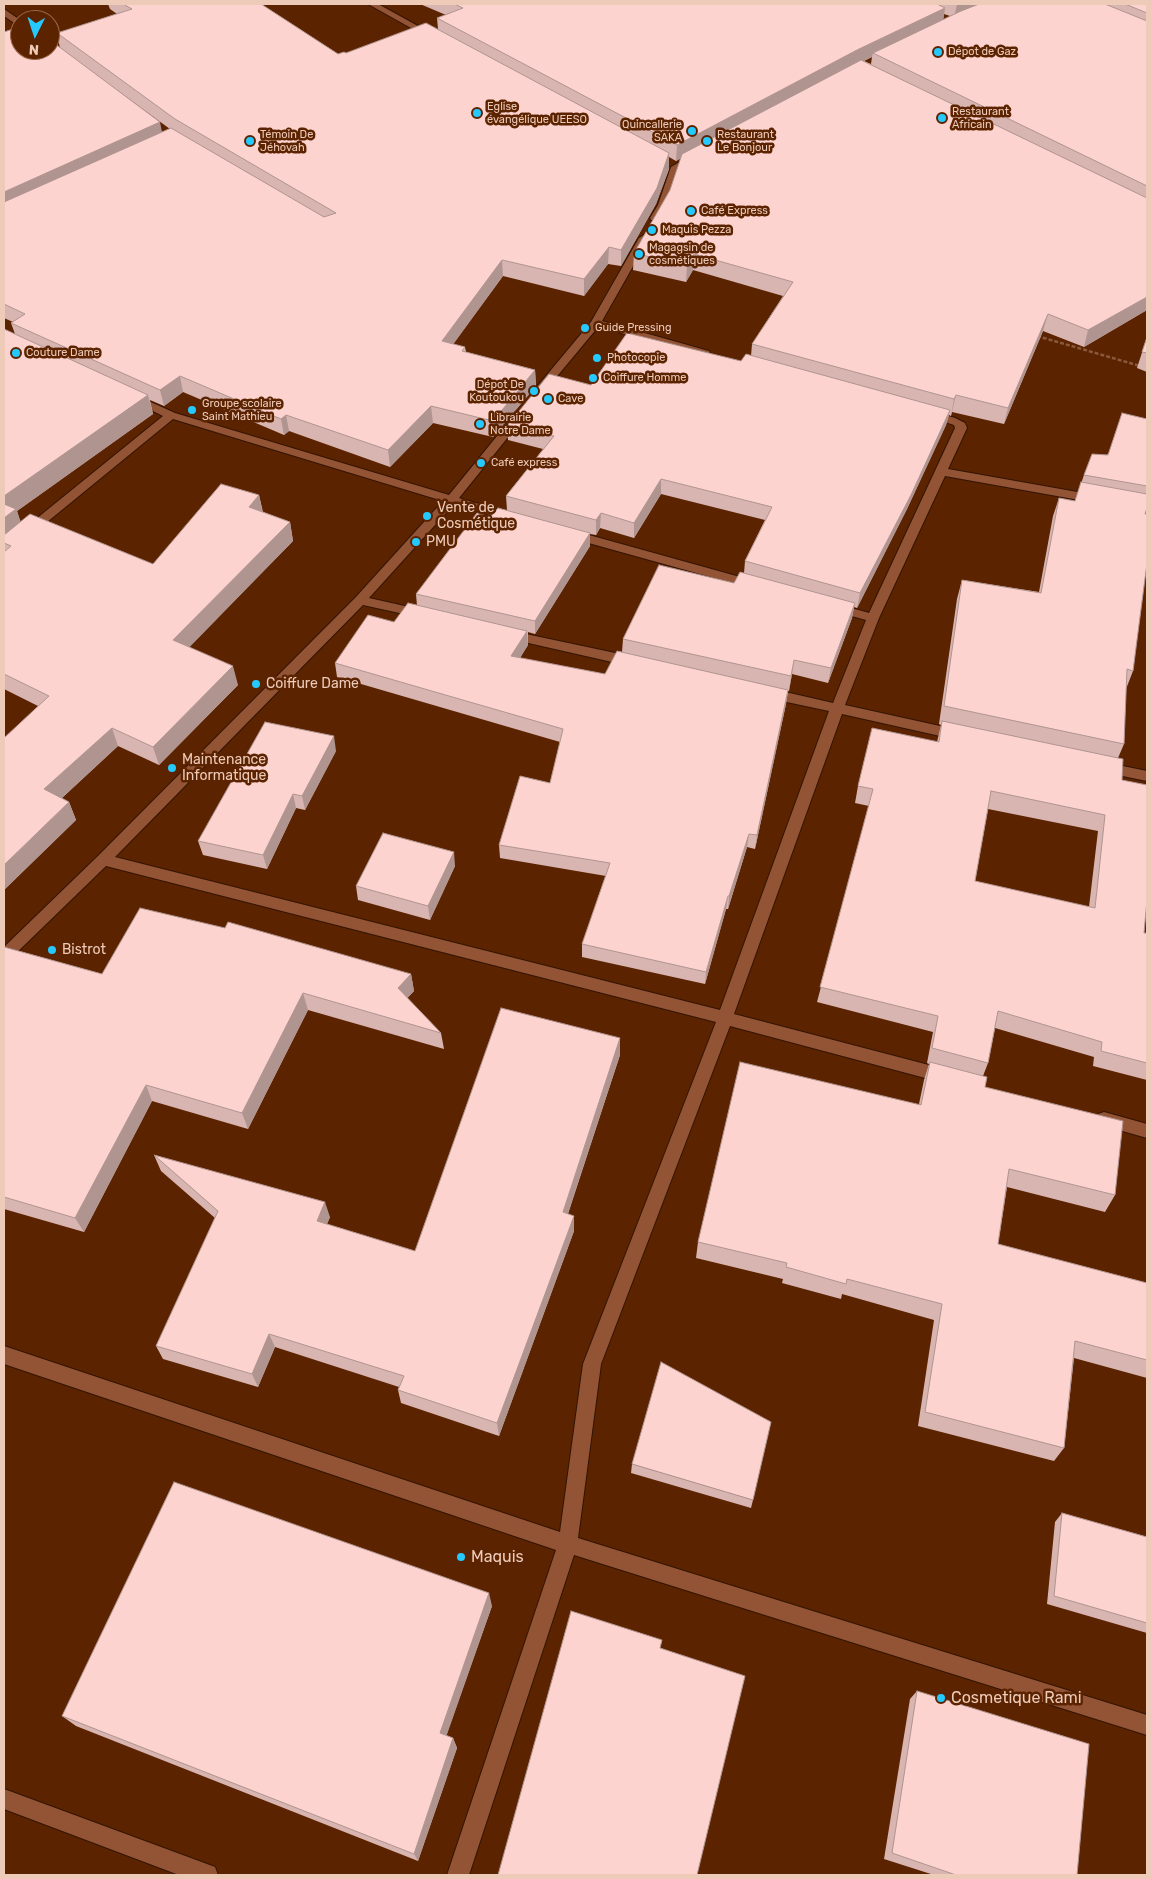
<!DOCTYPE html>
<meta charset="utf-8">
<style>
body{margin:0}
#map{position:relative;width:1151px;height:1879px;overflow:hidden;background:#5b2300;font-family:Rubik,sans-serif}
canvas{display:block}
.frame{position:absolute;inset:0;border:5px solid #eecab9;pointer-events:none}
.north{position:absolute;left:10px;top:10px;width:50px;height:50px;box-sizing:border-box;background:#5b2300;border:1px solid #96664a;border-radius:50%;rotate:184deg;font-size:14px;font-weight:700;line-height:20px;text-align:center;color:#eecab9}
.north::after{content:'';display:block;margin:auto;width:18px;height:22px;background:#26c9fe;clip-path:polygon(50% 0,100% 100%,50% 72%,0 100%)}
</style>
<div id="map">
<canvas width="1151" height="1879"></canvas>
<div class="frame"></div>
<div class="north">N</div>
</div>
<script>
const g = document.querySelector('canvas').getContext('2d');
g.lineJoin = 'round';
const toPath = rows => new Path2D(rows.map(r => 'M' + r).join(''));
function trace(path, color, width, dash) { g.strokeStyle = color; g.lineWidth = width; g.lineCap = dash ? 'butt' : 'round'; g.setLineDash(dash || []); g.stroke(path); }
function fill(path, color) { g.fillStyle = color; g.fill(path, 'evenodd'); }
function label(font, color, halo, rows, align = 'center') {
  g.font = font + ' Rubik,sans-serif'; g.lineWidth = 5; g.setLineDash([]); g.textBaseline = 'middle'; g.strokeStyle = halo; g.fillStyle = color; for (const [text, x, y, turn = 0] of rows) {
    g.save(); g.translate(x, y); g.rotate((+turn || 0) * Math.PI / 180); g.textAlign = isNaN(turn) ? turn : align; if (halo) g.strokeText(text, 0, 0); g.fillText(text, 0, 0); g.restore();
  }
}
const path = toPath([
 [1037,336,1147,368]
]);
const street = toPath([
 [368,4,378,4,436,36,429,38,368,4],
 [4,9,20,20,20,27,4,16,4,9],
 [692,155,700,157,680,169,668,205,659,220,651,220,650,218,658,205,671,167,692,155],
 [644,235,649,238,602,321,709,351,710,353,705,356,598,327,544,392,536,392,536,388,591,322,639,238,644,235],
 [133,394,175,413,449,495,515,414,523,414,525,416,459,498,517,515,519,518,517,521,513,522,454,504,369,598,427,611,428,614,427,617,422,618,363,605,115,857,720,1010,829,711,768,698,761,693,768,688,833,703,866,620,830,610,828,607,834,603,869,613,955,428,954,425,924,415,924,411,928,410,955,418,965,423,967,428,948,469,1100,496,1102,499,1096,503,945,476,879,618,845,705,958,730,965,735,958,740,842,714,734,1014,944,1069,950,1071,952,1076,950,1081,944,1083,730,1026,601,1364,578,1538,1147,1715,1147,1735,574,1555,469,1875,447,1875,556,1550,4,1364,4,1346,560,1532,583,1364,716,1022,106,866,9,960,4,962,4,947,98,856,356,597,443,501,173,419,8,554,4,555,4,545,163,416,129,399,127,397,133,394],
 [571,530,758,582,760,585,754,589,567,537,565,534,567,531,571,530],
 [507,630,634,657,641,662,634,667,502,637,501,634,507,630],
 [1103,762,1147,771,1147,781,1098,771,1096,767,1103,762],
 [1104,1112,1147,1124,1147,1138,1098,1124,1096,1119,1098,1114,1104,1112],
 [4,1789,207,1864,215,1867,218,1875,179,1875,4,1809,4,1789]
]);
const wall = toPath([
 [108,4,261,4,338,54,346,53,438,29,437,18,446,15,420,4,1147,4,1147,310,1084,347,1043,331,1004,424,952,412,951,416,949,415,946,425,907,509,857,608,854,607,852,618,828,683,792,674,789,691,788,691,786,704,755,849,747,847,728,909,726,909,705,984,582,957,582,944,606,876,500,858,499,845,550,783,560,742,337,677,335,663,417,606,416,594,490,517,507,510,506,496,543,449,508,440,507,426,591,385,741,361,751,356,752,344,783,296,693,270,686,282,633,270,634,253,670,190,681,158,676,161,669,157,669,169,656,204,621,266,608,264,584,296,503,276,453,344,465,347,466,352,535,370,536,386,493,437,433,423,390,467,289,431,284,435,183,392,164,406,150,400,153,414,17,511,20,522,153,564,259,495,263,512,290,522,293,541,189,647,238,685,159,765,118,746,62,798,69,802,76,820,4,890,38,706,4,689,4,329,15,334,11,323,13,322,4,318,4,32,20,50,60,48,57,33,117,14,110,9],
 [944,14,950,16,943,20],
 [872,57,871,64,864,61],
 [118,91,170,129,162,132],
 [661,494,765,520,745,561,744,573,734,583,623,639,622,652,605,674,520,658,528,645,528,632,535,634,590,546,590,534,596,535,600,528,634,538],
 [1147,337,1147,372,1137,368],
 [1147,419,1147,508,1145,514,1133,671,1126,689,1124,744,1118,758,1122,780,1144,933,1147,933,1147,1080,1093,1066,1094,1057,995,1028,988,1063,983,1076,985,1087,1115,1195,1105,1212,1007,1187,998,1244,1147,1283,1147,1378,1074,1358,1064,1448,1054,1461,918,1426,934,1320,842,1294,841,1299,782,1283,783,1279,696,1258,698,1242,919,1104,924,1080,929,1064,927,1063,933,1032,817,1002,869,806,855,803,858,786,937,742,941,725,939,724,957,599,962,580,1039,592,1053,516,1059,498,1075,501,1084,475],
 [988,809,1098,831,1089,907,975,881],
 [336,751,305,810,296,808,267,869,203,855,198,841],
 [455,866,430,920,358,900,356,886],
 [4,947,102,974,411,974,414,991,407,998,441,1033,444,1049,308,1010,248,1129,152,1101,84,1232,4,1209],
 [620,1038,620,1055,568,1214,574,1231,499,1436,401,1403,398,1390,399,1387,275,1347,258,1387,163,1359,156,1346,215,1218,161,1171,154,1155,330,1217,327,1224,415,1251],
 [632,1464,753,1500,751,1508,631,1473],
 [1062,1513,1147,1537,1147,1633,1047,1604,1055,1522],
 [492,1606,446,1736,453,1738,457,1748,418,1861,76,1726,62,1716],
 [917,1691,1077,1875,934,1875,884,1859,910,1699]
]);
const shadedWall = toPath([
 [957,4,991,4,954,18],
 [945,8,943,23,873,53,872,57,855,65,676,161,677,145,857,50],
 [160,122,163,138,4,210,4,192],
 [669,153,669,169,656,204,621,266,621,250],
 [609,247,608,264,584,296,584,279],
 [694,254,693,270,686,282,687,266],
 [502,260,503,276,444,357,442,341],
 [1147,297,1147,310,1084,347,1088,330],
 [1048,314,1043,331,1004,424,1008,408],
 [535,370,536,386,493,437,493,421],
 [180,376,183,392,164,406,160,390],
 [148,395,153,414,17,511,23,528,4,543,4,496],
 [956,395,952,412,951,416,954,399],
 [431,406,433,423,390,467,388,450],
 [950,410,946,425,907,509,857,608,860,593],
 [286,415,289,431,284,435,281,419],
 [661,479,661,494,634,538,634,523],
 [259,495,263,514,249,507],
 [601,513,600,528,596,535,596,520],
 [290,522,293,541,178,659,173,640],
 [590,533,590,546,535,634,535,621],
 [855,603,852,618,828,683,831,668],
 [527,631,528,645,512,670,511,656],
 [794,660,792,674,789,691,791,676],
 [233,666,238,685,159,765,153,747],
 [788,690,786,704,755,849,757,835],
 [112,728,118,746,52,807,44,789],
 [334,736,336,751,305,810,302,796],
 [293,794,296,808,267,869,263,855],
 [69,802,76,820,4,890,4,865],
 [749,834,747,847,728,909,729,896],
 [454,852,455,866,430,920,428,906],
 [728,896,726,909,705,984,706,972],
 [411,974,414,991,401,1005,398,988],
 [303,993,308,1010,248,1129,242,1113],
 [620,1038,620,1055,563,1228,563,1212],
 [146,1085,152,1101,84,1232,75,1218],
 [325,1202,330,1217,322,1236,317,1221],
 [574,1216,574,1231,499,1436,497,1423],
 [269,1334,275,1347,258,1387,252,1374],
 [489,1593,492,1606,444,1743,440,1733],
 [453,1738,457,1748,418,1861,414,1854]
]);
const building = toPath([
 [123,4,261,4,338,54,344,52,346,53,426,23,669,153,657,188,621,250,609,247,584,279,502,260,442,341,465,347,462,351,535,370,493,421,431,406,388,450,286,415,281,419,180,376,160,390,11,323,25,314,4,304,4,202,171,128,324,217,336,213,175,119,57,33,132,9,123,4],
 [454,4,937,4,945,8,857,50,677,145,437,18,463,8,454,4],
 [979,4,1105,4,1147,21,1147,186,873,53,961,11,979,4],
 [1125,4,1147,4,1147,13,1125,4],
 [16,28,20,32,20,50,50,50,50,40,160,122,4,192,4,32,16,28],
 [861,60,1147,198,1147,297,1088,330,1048,314,1008,408,956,395,954,399,752,344,793,282,694,254,687,266,634,253,670,190,682,154,861,60],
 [4,329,148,395,4,496,4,329],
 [627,333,741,361,746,354,950,410,911,495,860,593,745,561,772,507,661,479,634,523,601,513,596,520,506,496,554,436,507,426,549,374,591,385,627,333],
 [1147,337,1147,353,1142,352,1147,337],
 [1122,413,1147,419,1147,486,1084,475,1092,454,1108,455,1122,413],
 [1081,482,1147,494,1147,508,1145,514,1147,514,1147,563,1133,671,1127,669,1124,744,944,706,962,580,1041,593,1059,498,1075,501,1081,482],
 [221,484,259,495,249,507,290,522,173,640,233,666,153,747,112,728,44,789,69,802,4,865,4,738,49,696,4,674,4,552,11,546,4,543,4,535,30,514,153,564,221,484],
 [4,504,16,509,4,518,4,504],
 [498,508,590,533,535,621,416,594,477,513,490,517,498,508],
 [659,565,734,583,740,572,855,603,831,668,794,660,791,676,623,639,659,565],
 [408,603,527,631,511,656,605,674,617,651,788,690,757,835,749,834,729,896,728,896,706,972,582,944,610,863,499,845,520,776,550,783,563,729,335,663,368,615,394,622,408,603],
 [942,721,1123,759,1122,780,1147,785,1147,900,1144,933,1147,933,1147,1063,1101,1051,1102,1042,998,1011,988,1063,932,1048,938,1016,820,987,873,789,858,786,872,728,939,742,942,721],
 [991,791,1105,815,1095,908,975,881,991,791],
 [265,722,334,736,302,796,293,794,263,855,198,841,265,722],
 [383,833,454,852,428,906,356,886,383,833],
 [140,908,225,928,228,922,411,974,398,988,441,1033,303,993,242,1113,146,1085,75,1218,4,1197,4,947,102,974,140,908],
 [501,1008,620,1038,563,1212,574,1216,497,1423,398,1390,404,1376,269,1334,252,1374,156,1346,218,1211,154,1155,325,1202,317,1221,415,1251,501,1008],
 [740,1062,921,1105,930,1062,987,1077,985,1087,1123,1121,1115,1195,1009,1169,998,1244,1147,1283,1147,1360,1075,1341,1064,1448,925,1412,942,1304,847,1279,846,1284,786,1267,787,1263,698,1242,740,1062],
 [661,1362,771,1422,753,1500,632,1464,661,1362],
 [174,1482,489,1593,440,1733,453,1738,414,1854,62,1716,174,1482],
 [1062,1513,1147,1537,1147,1623,1054,1596,1062,1513],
 [571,1611,662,1640,660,1648,745,1676,697,1875,498,1875,571,1611],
 [917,1691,1089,1744,1077,1875,956,1875,892,1853,917,1691]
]);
const markers = [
 [938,52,5,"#26c9fe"],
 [477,113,5,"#26c9fe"],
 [942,118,5,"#26c9fe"],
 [692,131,5,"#26c9fe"],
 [250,141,5,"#26c9fe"],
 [707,141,5,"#26c9fe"],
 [691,211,5,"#26c9fe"],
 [652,230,5,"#26c9fe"],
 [639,254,5,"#26c9fe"],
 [585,328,5,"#26c9fe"],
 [16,353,5,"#26c9fe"],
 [597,358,5,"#26c9fe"],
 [593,378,5,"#26c9fe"],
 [534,391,5,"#26c9fe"],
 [548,399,5,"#26c9fe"],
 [192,410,5,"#26c9fe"],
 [480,424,5,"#26c9fe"],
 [481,463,5,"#26c9fe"],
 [427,516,5,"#26c9fe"],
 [416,542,5,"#26c9fe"],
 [256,684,5,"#26c9fe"],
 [172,768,5,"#26c9fe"],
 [52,950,5,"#26c9fe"],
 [461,1557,5,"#26c9fe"],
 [941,1698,5,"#26c9fe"]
];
const farPoinames = [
 ["Dépot de Gaz",948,52],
 ["Eglise",487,107],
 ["évangélique UEESO",487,120],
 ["Restaurant",952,112],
 ["Africain",952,125],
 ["Quincallerie",682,125,"right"],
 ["SAKA",682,138,"right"],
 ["Témoin De",260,135],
 ["Jéhovah",260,148],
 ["Restaurant",717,135],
 ["Le Bonjour",717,148],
 ["Café Express",701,211],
 ["Maquis Pezza",662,230],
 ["Magagsin de",649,248],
 ["cosmétiques",649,261],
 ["Guide Pressing",595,328],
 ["Couture Dame",26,353],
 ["Photocopie",607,358],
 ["Coiffure Homme",603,378],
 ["Dépot De",524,385,"right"],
 ["Koutoukou",524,398,"right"],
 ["Cave",558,399],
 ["Groupe scolaire",202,404],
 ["Saint Mathieu",202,417],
 ["Librairie",490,418],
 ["Notre Dame",490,431],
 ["Café express",491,463]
];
const poiNames = [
 ["Vente de",437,508],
 ["Cosmétique",437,524],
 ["PMU",426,542],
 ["Coiffure Dame",266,684],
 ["Maintenance",182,760],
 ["Informatique",182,776],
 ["Bistrot",62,950]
];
const nearPoinames = [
 ["Maquis",471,1557],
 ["Cosmetique Rami",951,1698]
];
trace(street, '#331404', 2);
trace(path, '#8a583b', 2.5, [4, 2]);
fill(street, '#925434');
fill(wall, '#d9b5b1');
fill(shadedWall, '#b09490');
fill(building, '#fcd3ce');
trace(building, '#b09490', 1);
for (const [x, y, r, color] of markers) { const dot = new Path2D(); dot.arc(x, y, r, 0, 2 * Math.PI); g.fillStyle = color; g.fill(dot); trace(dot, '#5b2300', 2); }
label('11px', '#eecab9', '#5b2300', farPoinames, 'left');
label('14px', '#eecab9', '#5b2300', poiNames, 'left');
label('16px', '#eecab9', '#5b2300', nearPoinames, 'left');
</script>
